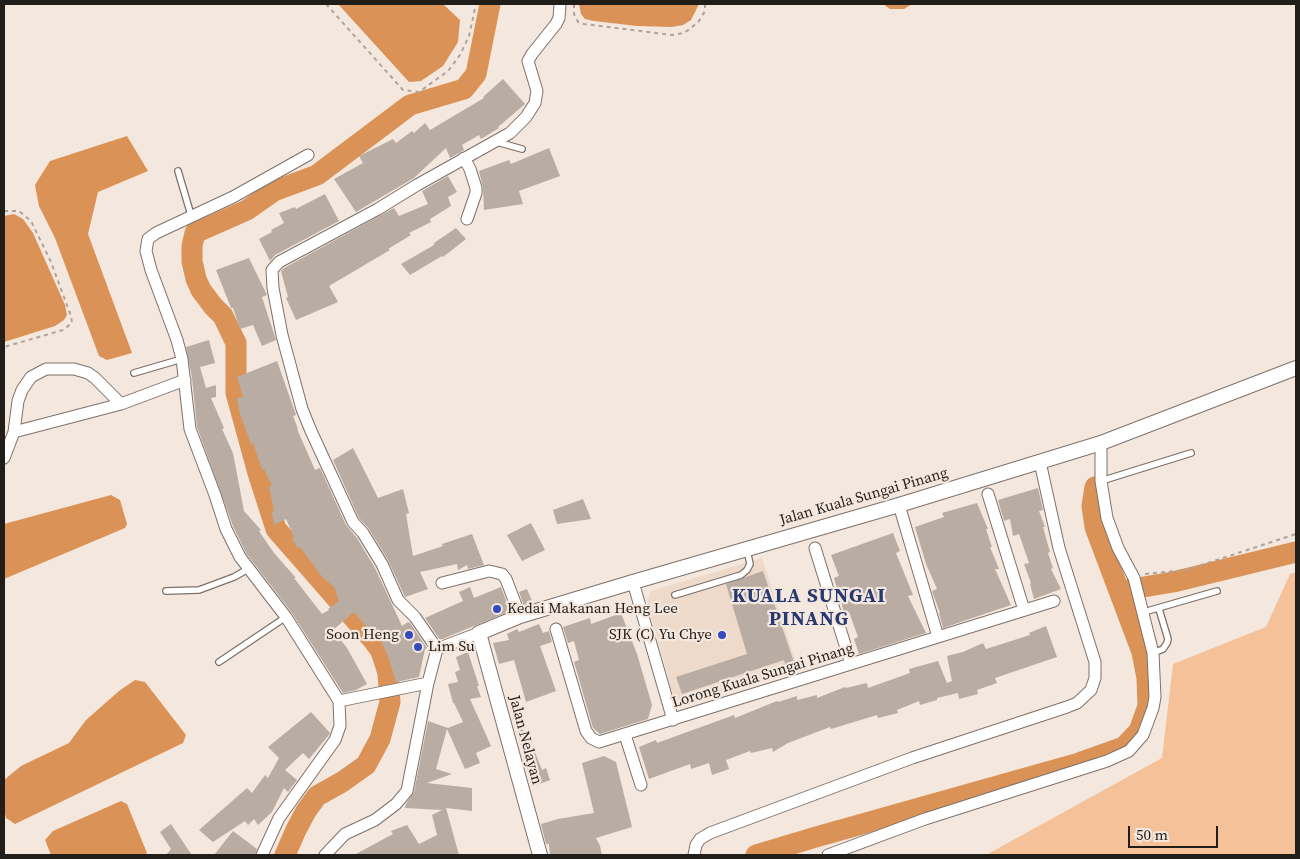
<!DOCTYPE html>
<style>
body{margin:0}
#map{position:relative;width:1300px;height:859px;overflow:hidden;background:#f4e7de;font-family:"Source Serif 4",serif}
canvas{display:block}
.frame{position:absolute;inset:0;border:5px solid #211d19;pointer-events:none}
.scale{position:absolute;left:1128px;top:826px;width:90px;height:22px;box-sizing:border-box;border:2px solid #211d19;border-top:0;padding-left:6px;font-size:15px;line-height:18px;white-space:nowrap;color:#211d19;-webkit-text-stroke:4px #f4e7de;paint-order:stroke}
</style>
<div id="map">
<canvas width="1300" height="859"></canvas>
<div class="frame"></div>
<div class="scale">50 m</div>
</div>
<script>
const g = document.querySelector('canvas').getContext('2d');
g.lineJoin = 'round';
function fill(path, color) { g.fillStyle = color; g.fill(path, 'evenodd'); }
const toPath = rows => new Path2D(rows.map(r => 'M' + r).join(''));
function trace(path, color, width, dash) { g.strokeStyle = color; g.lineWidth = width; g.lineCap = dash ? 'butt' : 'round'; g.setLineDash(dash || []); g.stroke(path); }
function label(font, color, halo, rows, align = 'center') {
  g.font = font + ' "Source Serif 4",serif'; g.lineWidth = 4.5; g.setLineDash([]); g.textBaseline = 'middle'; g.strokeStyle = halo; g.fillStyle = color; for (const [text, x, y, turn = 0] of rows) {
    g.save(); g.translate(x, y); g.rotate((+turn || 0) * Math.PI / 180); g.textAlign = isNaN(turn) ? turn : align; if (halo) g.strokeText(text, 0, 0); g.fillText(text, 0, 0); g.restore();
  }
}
const built = toPath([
 [762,558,798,669,688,704,674,698,647,601,651,591]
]);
const green = toPath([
 [1296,572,1296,855,986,855,1162,758,1173,664,1266,627,1290,574]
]);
const water = toPath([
 [338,4,443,4,460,20,458,42,443,66,421,81,409,82],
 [579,4,699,4,691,20,683,25,672,27,637,26,594,21,585,19,581,14],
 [883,4,912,4,904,9,890,9],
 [127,136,148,171,98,192,88,234,132,353,107,360,99,356,55,238,39,206,35,185,50,161],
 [14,214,23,219,33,233,65,305,67,315,64,320,55,326,4,342,4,216],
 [111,495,120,500,127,524,125,528,4,579,4,524],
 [135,680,145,682,186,735,183,743,15,824,6,818,4,809,4,780,21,766,69,743,86,720,119,691],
 [121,801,127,804,147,853,145,855,51,855,45,840,53,831]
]);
const river = toPath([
 [1120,591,1173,582,1296,552],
 [285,855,296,830,306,811,317,796,342,782,366,765,380,739,390,702,388,673,381,651,373,640,276,529,258,473,236,393,236,343,223,316,213,306,201,290,196,279,192,261,192,246,195,233,247,210,274,191,317,175,410,105,464,89,476,74,490,4],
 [756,855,816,837,1079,763,1124,747,1139,731,1148,706,1147,678,1142,652,1095,527,1092,506,1095,487]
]);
const building = toPath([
 [503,79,525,104,498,127,499,128,481,139,479,135,462,145,464,150,450,158,446,148,414,178,356,212,334,179,363,163,359,156,393,139,396,143,412,131,414,133,425,123,430,130,484,98,483,97],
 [549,148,560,176,519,191,523,204,484,210,483,188,479,171,509,160,511,164],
 [448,176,457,192,448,197,451,206,430,219,431,222,409,233,411,235,388,249,390,250,329,286,338,302,296,320,286,298,288,297,281,271,284,268,394,208,399,216,428,204,422,191],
 [325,194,339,221,275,255,270,261,259,239,272,232,271,230,284,223,279,213,295,207,296,209],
 [456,228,466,239,443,257,442,256,410,275,401,264,434,245,434,243],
 [249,258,267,295,262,297,276,340,262,346,253,325,240,329,233,308,231,308,216,270],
 [209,340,215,363,200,367,206,388,216,385,216,397,211,398,224,428,222,429,233,453,244,511,261,530,259,531,263,537,274,553,296,578,294,578,322,614,329,610,328,609,339,601,334,587,323,578,300,547,297,548,292,538,294,537,286,519,274,525,272,512,274,511,269,487,272,486,264,469,262,470,253,443,251,444,240,414,237,398,243,397,237,377,277,361,296,415,293,416,298,429,297,429,315,470,320,468,346,525,357,538,375,568,402,626,408,622,410,623,427,648,425,649,419,677,396,682,388,656,376,630,371,632,354,612,333,630,347,648,367,684,356,690,343,693,292,613,246,553,233,526,197,427,192,378,186,347],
 [353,448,378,498,403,489,409,513,406,514,413,556,443,546,442,544,472,534,484,565,468,569,467,565,458,570,457,564,420,572,428,589,405,597,388,560,369,529,359,518,333,460],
 [1038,488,1043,510,1039,511,1045,527,1043,527,1050,552,1048,553,1053,568,1051,569,1061,589,1034,599,1030,584,1031,583,1024,564,1029,563,1019,534,1013,536,1010,519,1004,521,998,500],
 [583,499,591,519,557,524,553,510],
 [977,503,988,529,986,529,992,547,990,547,999,569,995,569,1011,605,943,628,939,613,940,613,932,591,937,589,926,564,915,527,944,517,942,513],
 [531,523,545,550,522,561,507,535],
 [893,533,900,551,896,553,913,595,908,596,926,633,859,654,854,639,858,637,849,612,844,614,840,595,839,595,834,578,839,576,831,555],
 [763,571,796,668,787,670,784,660,682,694,676,677,747,654,726,584],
 [470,587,474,598,501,587,510,611,440,640,425,618,463,601,459,592],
 [527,589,533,603,524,606,519,592],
 [621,613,637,654,652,705,648,719,600,734,593,728,574,662,579,660,574,641,568,643,563,627,590,618,591,624],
 [539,624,543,633,549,631,552,642,540,646,556,691,526,702,514,660,499,664,493,643,509,640,507,634,517,629,519,632],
 [1046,626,1057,657,995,678,997,683,977,690,978,694,959,699,958,693,937,698,937,700,920,705,919,701,897,710,898,713,878,718,877,715,831,729,830,727,788,743,773,752,772,748,751,753,750,751,726,760,729,769,712,775,709,763,691,769,690,764,649,779,639,747,656,740,657,743,734,715,735,718,777,701,778,702,797,696,797,700,817,695,817,698,845,687,846,688,867,683,868,688,910,673,909,669,938,661,947,683,952,681,947,656,963,652,983,643,986,649,1030,635,1029,633],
 [468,652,479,686,477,686,481,697,470,699,491,746,476,753,480,763,465,769,447,729,436,769,452,774,427,783,472,788,472,811,446,808,459,855,354,855,393,834,391,831,407,825,419,844,437,835,432,815,442,810,405,808,406,804,414,792,428,721,448,728,463,722,454,703,453,703,448,684,458,682,455,672,460,670,456,657],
 [311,712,330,733,328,736,309,759,303,753,285,770,297,780,288,792,284,788,272,812,258,825,254,819,248,825,245,821,213,842,199,830,247,788,252,793,265,775,268,778,279,758,268,747],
 [514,720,529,737,542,770,546,768,550,780,532,787],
 [604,756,616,762,632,827,596,838,600,846,602,855,550,855,549,844,546,844,541,824,558,819,594,813,582,763],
 [171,824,187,848,192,855,166,855,171,849,160,832],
 [233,831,257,849,255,855,214,855]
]);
const path = toPath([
 [326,4,403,90,419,92,448,71,460,55,469,36,476,4],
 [574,4,574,14,578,22,584,24,672,35,684,33,691,28,699,21,705,11,705,4],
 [4,211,19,211,31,221,51,262,71,316,72,323,63,330,4,347],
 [1145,574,1186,570,1296,534]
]);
const service = toPath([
 [497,142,522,149],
 [178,171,191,215],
 [134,373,182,359],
 [1101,481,1191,453],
 [166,591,199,590,234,577,248,569],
 [675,595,741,575,747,570,750,564,747,550],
 [1144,612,1217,591],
 [1153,653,1163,649,1167,643,1168,639,1159,609],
 [219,662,286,617]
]);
const minor = toPath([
 [308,155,233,197,156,233,148,239,146,251,151,270,177,340,182,359,190,429,215,495,226,529,240,557,286,617,339,701],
 [464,158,470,169,476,188,476,193,467,219],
 [14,432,18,401,22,390,31,377,46,369,74,369,88,373,95,378,121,404],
 [4,458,14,432,121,404,185,380],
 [988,494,1024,610],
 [899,505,938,637],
 [815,548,851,664],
 [633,582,673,720],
 [442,583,489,571,502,574,506,579,520,616],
 [556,629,586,731,591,738,599,742,1054,601],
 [437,649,479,633],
 [625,735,641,785],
 [262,855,279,818,335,740,340,726,339,701,428,683],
 [325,855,345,834,375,820,396,804,407,791,428,683,437,649,415,617,398,600,382,564,363,533,353,522,311,431,302,409,282,335,273,288,272,270,279,262,378,209,417,185,510,133,526,117,535,103,537,91,528,61,532,54,556,24,559,18,560,4],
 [694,855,696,845,700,839,710,833,912,758,1067,707,1077,703,1091,690,1095,678,1095,662,1059,548,1040,462],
 [828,855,925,819,1107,761,1129,751,1143,735,1153,708,1155,697,1153,653,1134,578,1118,548,1107,518,1101,481,1101,443]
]);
const tertiary = toPath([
 [540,855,479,633,520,616,633,582,899,505,1101,443,1296,368]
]);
const markers = [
 [497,609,5,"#334bbc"],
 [409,635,5,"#334bbc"],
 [722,635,5,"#334bbc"],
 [418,647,5,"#334bbc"]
];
const streetNames = [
 ["Jalan Kuala Sungai Pinang",864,497,-16],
 ["Lorong Kuala Sungai Pinang",763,676,-17],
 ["Jalan Nelayan",525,740,75]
];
const poiNames = [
 ["Kedai Makanan Heng Lee",507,609],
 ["Soon Heng",399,635,"right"],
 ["SJK (C) Yu Chye",712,635,"right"],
 ["Lim Su",428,647]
];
const districtNames = [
 ["KUALA SUNGAI",809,597],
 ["PINANG",809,620]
];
fill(built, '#eddacb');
fill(green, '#f4c199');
fill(water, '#db9256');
trace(river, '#db9256', 21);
fill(building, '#b8aca3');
trace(service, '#7d7169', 8);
trace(minor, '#7d7169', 13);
trace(tertiary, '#7d7169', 16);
trace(path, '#aea49c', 2, [4, 4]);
trace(service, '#fff', 5.5);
trace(minor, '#fff', 11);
trace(tertiary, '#fff', 14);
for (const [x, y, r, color] of markers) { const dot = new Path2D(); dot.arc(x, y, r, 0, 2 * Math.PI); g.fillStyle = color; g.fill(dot); trace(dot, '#f4e7de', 2); }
label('15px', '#211d19', '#f4e7de', streetNames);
label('15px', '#211d19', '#f4e7de', poiNames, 'left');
g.letterSpacing = '1px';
label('bold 20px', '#283871', '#f4e7de', districtNames);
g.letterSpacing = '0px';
</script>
